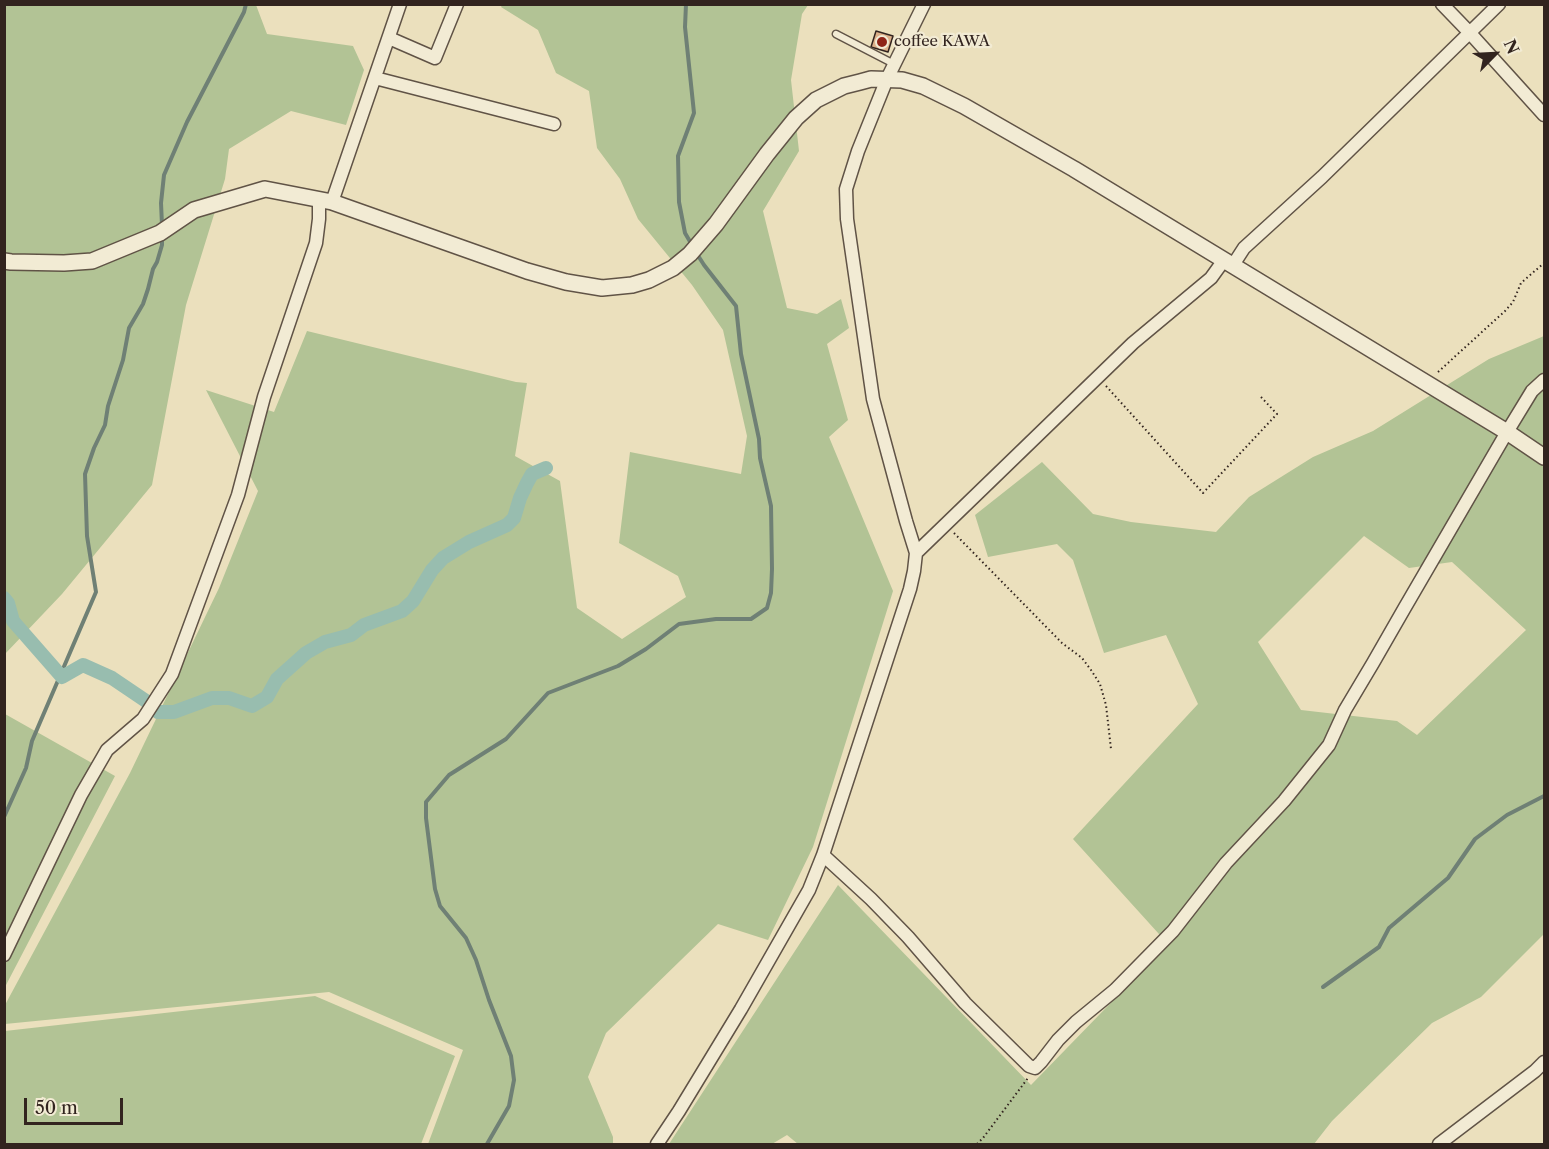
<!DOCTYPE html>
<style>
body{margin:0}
#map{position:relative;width:1549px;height:1149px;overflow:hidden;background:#ebe0bd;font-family:"Libre Caslon Text",serif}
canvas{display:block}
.frame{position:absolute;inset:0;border:6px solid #32241f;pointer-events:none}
.north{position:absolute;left:1465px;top:24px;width:60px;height:60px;-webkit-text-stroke:4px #f2ebd4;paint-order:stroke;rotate:66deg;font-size:16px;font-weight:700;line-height:24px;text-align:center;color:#32241f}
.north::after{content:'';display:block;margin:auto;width:21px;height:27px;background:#32241f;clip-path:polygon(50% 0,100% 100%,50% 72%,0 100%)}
.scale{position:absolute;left:24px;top:1098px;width:99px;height:27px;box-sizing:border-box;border:3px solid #32241f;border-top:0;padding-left:8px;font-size:18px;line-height:21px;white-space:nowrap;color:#32241f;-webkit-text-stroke:4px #f2ebd4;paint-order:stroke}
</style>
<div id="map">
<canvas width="1549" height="1149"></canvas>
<div class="frame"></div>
<div class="north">N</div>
<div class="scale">50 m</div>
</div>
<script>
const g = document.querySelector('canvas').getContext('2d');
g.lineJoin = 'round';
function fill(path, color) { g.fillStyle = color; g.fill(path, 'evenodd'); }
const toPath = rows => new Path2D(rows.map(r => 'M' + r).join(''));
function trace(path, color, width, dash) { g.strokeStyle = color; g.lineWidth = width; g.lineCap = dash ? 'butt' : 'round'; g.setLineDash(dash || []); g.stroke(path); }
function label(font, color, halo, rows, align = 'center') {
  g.font = font + ' "Libre Caslon Text",serif'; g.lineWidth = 4.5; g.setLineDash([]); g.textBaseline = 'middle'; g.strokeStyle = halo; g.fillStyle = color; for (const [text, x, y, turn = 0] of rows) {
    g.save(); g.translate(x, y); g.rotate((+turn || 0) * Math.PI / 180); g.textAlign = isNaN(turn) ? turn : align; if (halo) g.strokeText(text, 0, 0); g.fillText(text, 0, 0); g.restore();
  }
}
const green = toPath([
 [5,5,256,5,267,34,353,46,364,70,346,125,291,111,229,149,225,179,186,305,152,485,62,594,5,654],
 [502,5,808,5,802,14,791,80,799,151,763,211,787,308,817,314,841,299,849,328,827,344,848,420,829,437,893,591,813,847,768,940,718,924,606,1033,588,1077,613,1137,613,1144,428,1144,463,1050,329,992,5,1024,5,1005,130,773,219,588,258,491,206,390,274,412,307,331,516,382,527,383,515,456,560,481,577,608,622,639,686,597,678,576,619,543,630,452,741,474,747,436,723,330,692,285,638,219,620,179,597,148,589,91,556,73,538,30,501,7],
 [1544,336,1544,934,1481,997,1432,1023,1332,1121,1314,1144,798,1144,787,1135,772,1144,669,1144,838,885,1031,1085,1168,944,1073,839,1198,704,1166,635,1104,653,1073,560,1057,544,988,557,975,515,1042,462,1093,514,1131,522,1216,532,1249,497,1313,457,1373,431,1489,359],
 [1364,536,1409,568,1452,562,1526,630,1417,735,1397,721,1301,710,1258,642],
 [5,714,115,776,5,987],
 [315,996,455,1056,421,1144,5,1144,5,1031]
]);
const stream = toPath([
 [686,4,685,27,694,113,678,156,679,202,685,233,692,245],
 [162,225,161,203,164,175,187,122,244,12,246,4],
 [4,817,26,768,32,741,96,592,87,536,85,474,94,448,105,425,108,406,123,360,129,328,143,304,148,289,153,269,157,262,162,245,162,236],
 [1323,987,1379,947,1389,928,1448,878,1475,839,1507,815,1544,796],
 [487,1144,509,1106,514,1080,511,1056,489,1000,476,960,466,938,440,906,435,889,426,818,426,802,449,775,506,739,548,693,618,666,646,649,679,624,716,619,751,619,767,608,771,593,772,569,771,506,760,458,759,439,741,354,736,306,704,265,697,254]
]);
const canal = toPath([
 [4,598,8,603,13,621,62,677,83,665,112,678,146,701,158,712,174,712,212,698,229,698,252,706,267,697,277,679,306,653,325,642,351,635,364,625,402,611,413,601,432,570,443,558,469,542,507,525,514,518,520,498,527,483,532,474,546,468]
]);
const building = toPath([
 [876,31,893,36,888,52,871,47,876,31]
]);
const path = toPath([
 [1438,372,1505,311,1513,302,1521,283,1544,263],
 [1106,386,1203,493,1277,414,1261,397],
 [954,533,1062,643,1082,658,1091,670,1100,684,1106,705,1111,749],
 [977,1144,983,1138,1028,1078]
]);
const service = toPath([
 [836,34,894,64]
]);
const minor = toPath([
 [1442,4,1469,32,1544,115],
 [389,38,435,58,457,4],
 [375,78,554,124],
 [332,202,400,4],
 [1233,265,1244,248,1322,177,1499,4],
 [916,553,1133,343,1211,278,1224,260],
 [823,855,871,899,908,937,965,1003,1029,1066,1035,1068,1041,1062,1058,1040,1076,1022,1115,990,1173,931,1226,863,1284,801,1329,745,1345,710,1373,663,1404,609,1507,432,1532,391,1544,380],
 [4,955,81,795,107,750,143,719,172,674,238,495,264,397,316,243,319,219,319,199],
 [657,1144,679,1111,741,1009,809,890,823,855,910,589,914,571,916,553,906,521,873,399,847,219,846,189,858,151,887,79,924,4],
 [1439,1144,1535,1071,1544,1062]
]);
const tertiary = toPath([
 [4,261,11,262,64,263,92,261,160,233,194,210,265,189,332,202,527,271,566,282,602,288,632,285,649,280,673,268,690,254,716,224,767,154,796,118,816,100,844,86,860,82,871,79,902,80,923,86,964,106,1074,169,1507,432,1544,457]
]);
const markers = [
 [882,42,6,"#8f2418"]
];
const poiNames = [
 ["coffee KAWA",894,42]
];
fill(green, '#b2c395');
trace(stream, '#6f8075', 4);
trace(canal, '#98bdaf', 14);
fill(building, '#dcb089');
trace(building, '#32241f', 1.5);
trace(service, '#605346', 9);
trace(minor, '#605346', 15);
trace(tertiary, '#605346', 18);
trace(path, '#32241f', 2, [1.5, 3]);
trace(service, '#f2ebd4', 6);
trace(minor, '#f2ebd4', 12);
trace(tertiary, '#f2ebd4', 15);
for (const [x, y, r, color] of markers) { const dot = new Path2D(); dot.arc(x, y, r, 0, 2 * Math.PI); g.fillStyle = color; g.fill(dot); trace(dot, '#f2ebd4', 2); }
label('15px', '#32241f', '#f2ebd4', poiNames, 'left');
</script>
